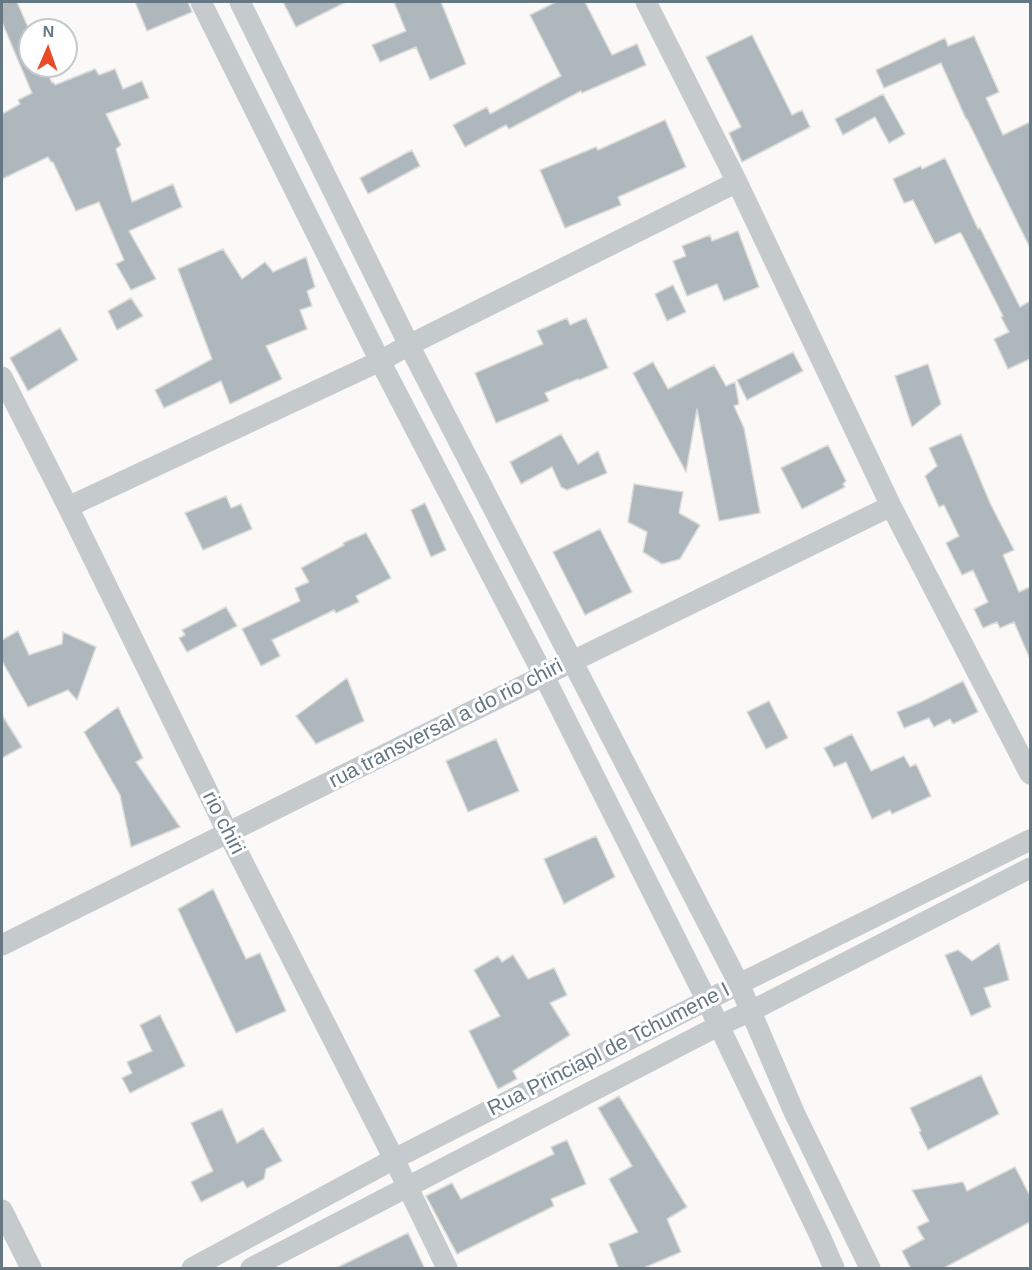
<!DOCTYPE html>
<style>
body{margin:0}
#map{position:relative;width:1032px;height:1270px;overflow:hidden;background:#faf9f7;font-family:Arial,sans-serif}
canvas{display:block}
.frame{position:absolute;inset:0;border:3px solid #647783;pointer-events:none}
.north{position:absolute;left:18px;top:18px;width:60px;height:60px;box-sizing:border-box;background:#fff;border:2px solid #c1c9cd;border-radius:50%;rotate:2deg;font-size:16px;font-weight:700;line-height:24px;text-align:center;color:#647783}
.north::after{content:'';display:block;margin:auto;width:21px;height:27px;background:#e94a28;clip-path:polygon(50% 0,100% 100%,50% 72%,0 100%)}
</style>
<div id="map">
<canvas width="1032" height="1270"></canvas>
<div class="frame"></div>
<div class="north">N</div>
</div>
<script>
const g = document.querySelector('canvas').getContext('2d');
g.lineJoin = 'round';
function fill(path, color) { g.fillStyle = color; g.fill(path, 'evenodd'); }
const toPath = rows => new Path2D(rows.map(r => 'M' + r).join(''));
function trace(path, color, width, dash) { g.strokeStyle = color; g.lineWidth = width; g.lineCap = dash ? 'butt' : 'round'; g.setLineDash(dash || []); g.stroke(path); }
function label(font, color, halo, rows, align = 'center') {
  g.font = font + ' Arial,sans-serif'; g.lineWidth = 6; g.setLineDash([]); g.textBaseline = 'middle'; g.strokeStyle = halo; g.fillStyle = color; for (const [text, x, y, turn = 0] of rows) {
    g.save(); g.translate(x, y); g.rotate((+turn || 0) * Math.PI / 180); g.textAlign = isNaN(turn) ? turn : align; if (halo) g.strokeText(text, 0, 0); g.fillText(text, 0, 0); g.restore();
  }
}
const building = toPath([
 [2,2,17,2,30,32,30,66,45,66,52,83,53,82,55,85,95,69,99,75,115,69,123,89,142,81,149,98,106,114,121,145,116,149,132,202,173,184,182,207,129,231,156,279,131,290,116,264,124,260,99,202,76,211,53,162,51,162,48,157,2,179,2,114,20,104,18,100,32,93,2,22,2,2],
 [135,2,188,2,192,12,147,31,135,2],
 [283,2,346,2,296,27,283,2],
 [394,2,441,2,466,64,430,80,416,47,380,62,372,45,406,31,394,2],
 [556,2,585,2,612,55,637,44,646,65,582,93,581,91,509,129,506,125,465,147,453,125,487,107,490,114,561,76,530,15,556,2],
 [752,35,792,115,802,110,810,127,742,162,729,133,741,127,706,57,752,35],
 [974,36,999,92,986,98,1003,135,1030,122,1030,248,967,119,966,119,941,63,884,88,876,70,945,38,948,46,974,36],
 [883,94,905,134,889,143,875,117,843,135,835,119,883,94],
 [665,120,686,167,618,197,621,205,565,228,540,170,596,147,598,150,665,120],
 [412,150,420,166,368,194,360,178,412,150],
 [945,158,978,229,980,228,1020,307,1030,301,1030,359,1008,369,994,339,1009,332,1001,317,1003,316,961,233,959,233,935,244,913,200,904,203,893,179,921,166,922,169,945,158],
 [738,231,759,287,724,301,717,284,687,296,673,261,686,256,682,246,710,235,712,241,738,231],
 [223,249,242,279,265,262,273,272,306,257,315,287,307,291,312,306,300,310,307,329,266,346,282,379,230,404,221,381,164,408,155,390,212,359,178,269,223,249],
 [673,285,686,312,667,321,655,294,673,285],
 [131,298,143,316,117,330,108,311,131,298],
 [567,318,570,325,586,318,608,368,579,380,578,379,545,393,549,401,496,423,475,373,543,344,537,331,567,318],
 [60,328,78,360,28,391,10,358,60,328],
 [793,352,803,371,747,400,737,380,793,352],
 [653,362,668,389,714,365,726,386,735,382,739,404,734,406,744,428,760,513,719,521,697,409,686,472,633,373,653,362],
 [928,364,941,404,912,427,895,376,928,364],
 [561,434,578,464,598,451,607,473,567,490,561,487,552,467,521,484,510,462,561,434],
 [961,434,990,503,1014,550,1003,555,1019,592,1030,587,1030,659,1014,622,1000,628,997,622,983,628,974,609,988,602,973,570,962,575,946,543,959,536,944,505,939,507,925,476,937,466,929,448,961,434],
 [828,445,846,481,843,484,845,487,802,509,781,468,828,445],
 [634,484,683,492,679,513,700,525,680,559,662,564,643,552,647,532,628,522,634,484],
 [226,496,231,508,241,504,252,529,203,550,185,513,226,496],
 [425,503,446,550,431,557,411,510,425,503],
 [600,529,632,592,585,615,553,552,600,529],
 [366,533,391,578,356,596,359,602,336,613,334,610,272,640,280,656,261,666,242,629,300,601,295,588,309,582,301,568,344,545,343,543,366,533],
 [226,607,237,626,187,652,179,638,185,635,182,630,226,607],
 [18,631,29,655,62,644,63,632,96,647,77,700,68,690,28,707,2,661,2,640,18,631],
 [347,678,364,721,316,744,296,716,347,678],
 [963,681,978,712,953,724,950,719,934,727,929,718,904,728,897,712,921,702,963,681],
 [769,701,788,738,766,749,747,712,769,701],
 [118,707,143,758,136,762,180,827,131,847,120,795,84,732,118,707],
 [2,715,22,747,2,758,2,715],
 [852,734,871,771,904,756,910,767,916,764,931,796,892,814,890,810,872,819,846,762,834,767,824,748,852,734],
 [496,739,519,791,468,812,446,761,496,739],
 [596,836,615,877,564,904,544,859,596,836],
 [213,889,246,959,260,953,286,1011,236,1033,178,909,213,889],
 [999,943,1009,980,984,988,991,1007,971,1016,945,955,958,950,972,961,999,943],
 [513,955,528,979,554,968,567,995,550,1003,570,1035,513,1071,517,1079,498,1089,469,1031,500,1016,474,970,498,956,502,962,513,955],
 [160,1015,185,1066,130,1093,122,1078,132,1073,127,1062,152,1051,140,1025,160,1015],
 [981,1075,999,1114,928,1150,919,1132,921,1131,910,1108,981,1075],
 [619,1096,687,1207,667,1219,681,1252,641,1269,619,1269,609,1244,638,1232,609,1179,632,1166,598,1108,619,1096],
 [222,1109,237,1143,263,1128,282,1161,266,1169,264,1179,247,1188,243,1181,201,1202,191,1182,213,1171,191,1123,222,1109],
 [567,1140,586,1184,551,1199,554,1206,457,1254,426,1196,452,1183,461,1199,554,1154,551,1147,567,1140],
 [1015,1167,1030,1196,1030,1222,942,1269,911,1269,902,1251,924,1239,917,1227,929,1221,912,1190,963,1182,967,1191,1015,1167],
 [408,1233,425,1269,334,1269,408,1233]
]);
const minor = toPath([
 [201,2,380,361,544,676,707,1001,820,1236,834,1268],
 [240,2,409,345,739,984,794,1112,870,1268],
 [646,2,737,182,891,506,1030,774],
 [2,377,68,507,228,833,394,1159,447,1268],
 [68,507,380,361,409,345,737,182],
 [2,945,573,661,891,506],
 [2,1210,31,1268],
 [192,1268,394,1159,739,984,1030,840],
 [251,1268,718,1026,751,1011,1030,868]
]);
const streetNames = [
 ["rua transversal a do rio chiri",446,724,-27],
 ["rio chiri",223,823,63],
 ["Rua Princiapl de Tchumene I",609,1050,-27]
];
fill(building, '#aeb7bc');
trace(building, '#dbdbd9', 1.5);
trace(minor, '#c5cacd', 21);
label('21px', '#647783', '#fff', streetNames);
</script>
